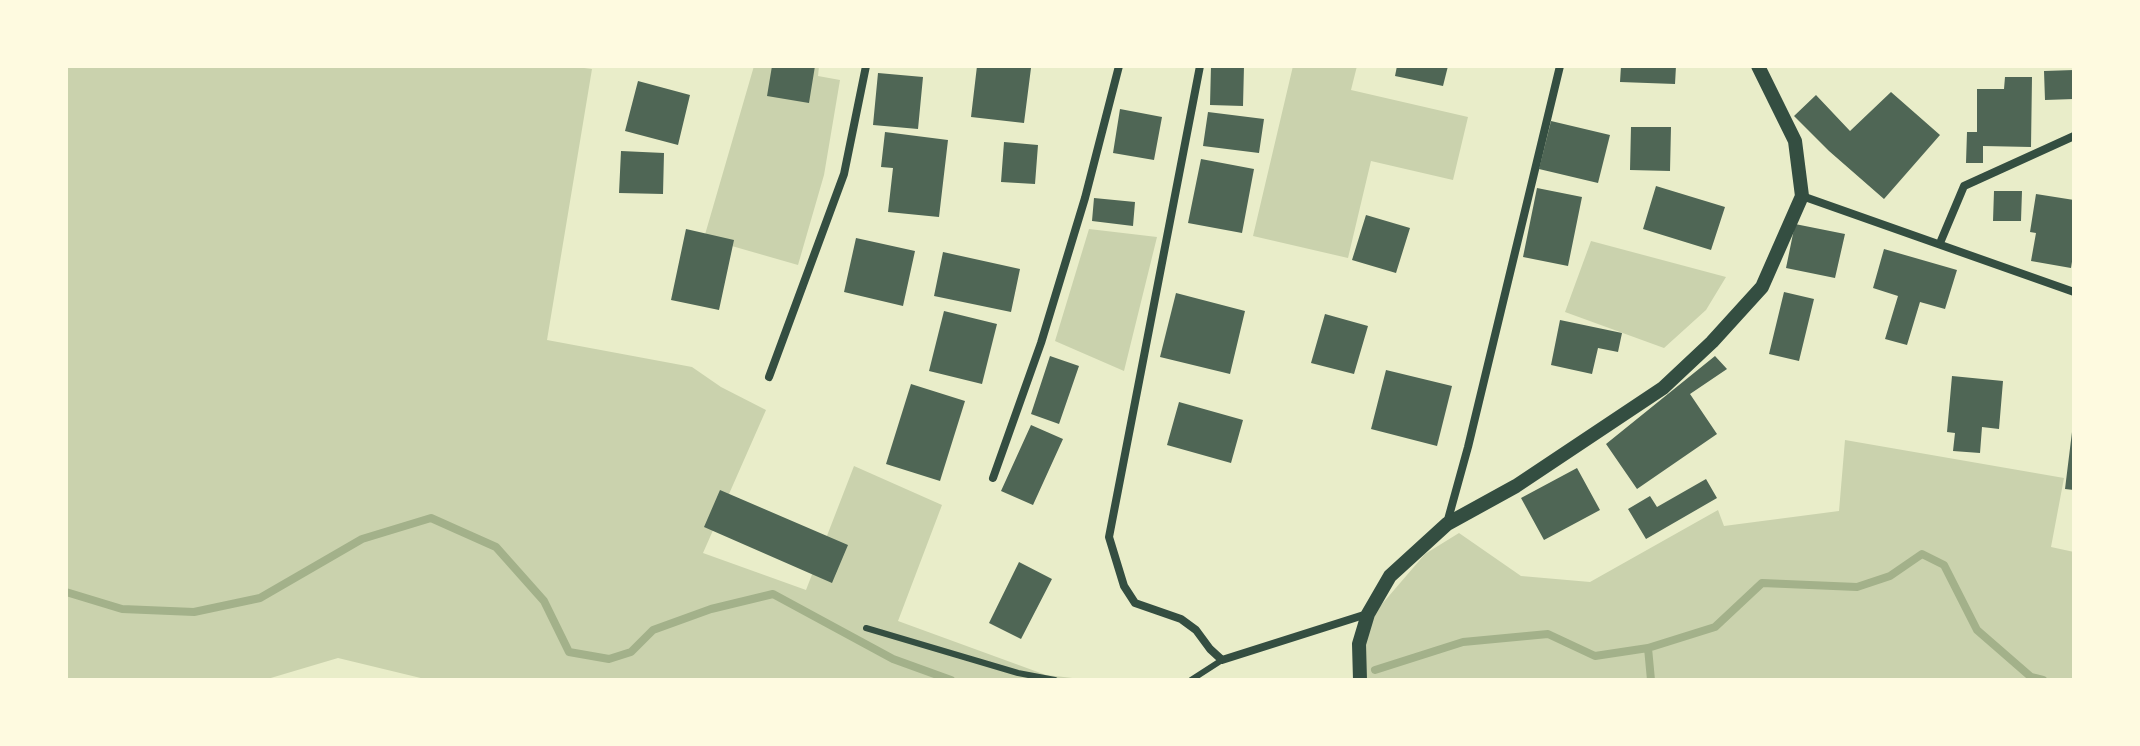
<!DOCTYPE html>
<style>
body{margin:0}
#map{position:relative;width:2140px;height:746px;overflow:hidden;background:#e9edc9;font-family:Lora,serif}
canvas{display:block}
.frame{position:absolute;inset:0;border:68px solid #fefae0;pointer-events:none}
</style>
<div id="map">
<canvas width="2140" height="746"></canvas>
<div class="frame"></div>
</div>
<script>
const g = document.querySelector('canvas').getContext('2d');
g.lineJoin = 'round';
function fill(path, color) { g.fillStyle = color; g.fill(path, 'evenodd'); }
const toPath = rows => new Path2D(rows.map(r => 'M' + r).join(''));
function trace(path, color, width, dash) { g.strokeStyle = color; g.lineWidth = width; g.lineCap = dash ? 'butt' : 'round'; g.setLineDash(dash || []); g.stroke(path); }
const green = toPath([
 [66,66,569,66,592,69,547,340,692,367,721,387,766,410,703,553,806,590,854,466,942,505,898,621,1046,675,1090,680,429,680,338,658,264,680,66,680],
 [754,66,819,66,818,76,840,80,824,175,798,265,704,238],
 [1293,66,1357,66,1351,90,1468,117,1453,180,1371,161,1348,258,1253,236],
 [1089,229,1157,237,1124,371,1055,341],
 [1591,241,1726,277,1706,310,1664,348,1565,312],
 [1845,440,2064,478,2051,547,2074,552,2074,680,1367,680,1360,653,1376,611,1425,554,1459,533,1521,576,1590,582,1718,510,1724,526,1839,511]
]);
const stream = toPath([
 [66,592,122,609,194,612,260,598,362,539,431,518,496,547,544,601,569,652,609,659,631,652,653,630,711,609,773,594,893,659,951,680],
 [1648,648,1651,680],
 [1375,670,1463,642,1548,634,1595,656,1648,648,1715,627,1762,583,1857,587,1890,576,1922,554,1944,565,1977,630,2031,677,2043,680]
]);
const building = toPath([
 [772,66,815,66,809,103,767,96],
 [977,66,1031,68,1024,123,971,117],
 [1211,66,1244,66,1243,106,1210,105],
 [1397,66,1448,66,1443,86,1395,76],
 [1621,66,1676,66,1675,84,1620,82],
 [2074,70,2074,99,2045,100,2044,71],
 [878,73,923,77,918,129,873,125],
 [2005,77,2032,77,2031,147,1983,146,1983,163,1966,163,1967,132,1977,132,1977,89,2004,89],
 [638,81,690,95,678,145,625,131],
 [1891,92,1940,135,1884,199,1829,151,1794,116,1816,95,1850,131],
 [1120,109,1162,117,1154,160,1113,153],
 [1208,112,1264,119,1259,153,1203,146],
 [1551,121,1610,135,1598,183,1539,169],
 [1631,127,1671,127,1670,171,1630,170],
 [885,132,948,140,939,217,888,212,893,168,881,167],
 [1004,142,1038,145,1035,184,1001,182],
 [621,151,664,153,663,194,619,193],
 [1201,159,1254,169,1242,233,1188,223],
 [1656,186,1725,207,1711,250,1643,229],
 [1537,188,1582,197,1568,266,1523,257],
 [1994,191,2022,191,2021,221,1993,221],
 [2036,194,2074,200,2074,249,2071,268,2031,261,2036,233,2030,232],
 [1094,198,1135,202,1133,226,1092,221],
 [1366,215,1410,228,1396,273,1352,260],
 [1795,224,1845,234,1835,278,1786,268],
 [686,229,734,240,719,310,671,300],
 [856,238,915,251,903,306,844,292],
 [1884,249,1957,270,1945,309,1920,302,1907,345,1885,339,1898,296,1873,288],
 [943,252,1020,269,1011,312,934,296],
 [1784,292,1814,299,1799,361,1769,354],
 [1176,293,1245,311,1230,374,1160,357],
 [944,311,997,324,982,384,929,371],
 [1325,314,1368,326,1354,374,1311,363],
 [1560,320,1622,333,1618,352,1598,348,1592,374,1551,365],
 [1050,356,1079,366,1059,424,1031,414],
 [1715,356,1727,369,1690,394,1717,434,1637,489,1606,444],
 [1386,370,1452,386,1437,446,1371,429],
 [1952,376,2003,381,1999,429,1982,427,1980,453,1953,451,1955,433,1947,432],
 [911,384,965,401,940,481,886,464],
 [1179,402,1243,420,1231,463,1167,445],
 [1031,425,1063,439,1033,505,1001,491],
 [2072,432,2074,432,2074,490,2065,489],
 [1577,468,1600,510,1544,540,1521,498],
 [1706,479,1717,498,1646,539,1628,509,1650,496,1657,507],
 [720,490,848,545,832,583,704,527],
 [1019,562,1052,579,1021,639,989,623]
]);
const service = toPath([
 [866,628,1018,673,1055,680],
 [1191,680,1222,660]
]);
const minor = toPath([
 [1200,66,1109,537,1124,586,1135,603,1181,619,1196,630,1210,649,1222,660,1367,614],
 [1802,196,2074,292],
 [1940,243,1964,186,2074,136],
 [769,377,844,174,866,66],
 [993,478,1041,343,1085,198,1119,66],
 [1447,523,1468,447,1560,66]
]);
const tertiary = toPath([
 [1360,680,1359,644,1368,614,1390,576,1447,524,1516,486,1663,388,1712,342,1762,287,1802,196,1795,141,1758,66]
]);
fill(green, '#cad2ad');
trace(stream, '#a3b18a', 8);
fill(building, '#4f6655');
trace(service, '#344e41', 6);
trace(minor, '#344e41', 8);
trace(tertiary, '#344e41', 14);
</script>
